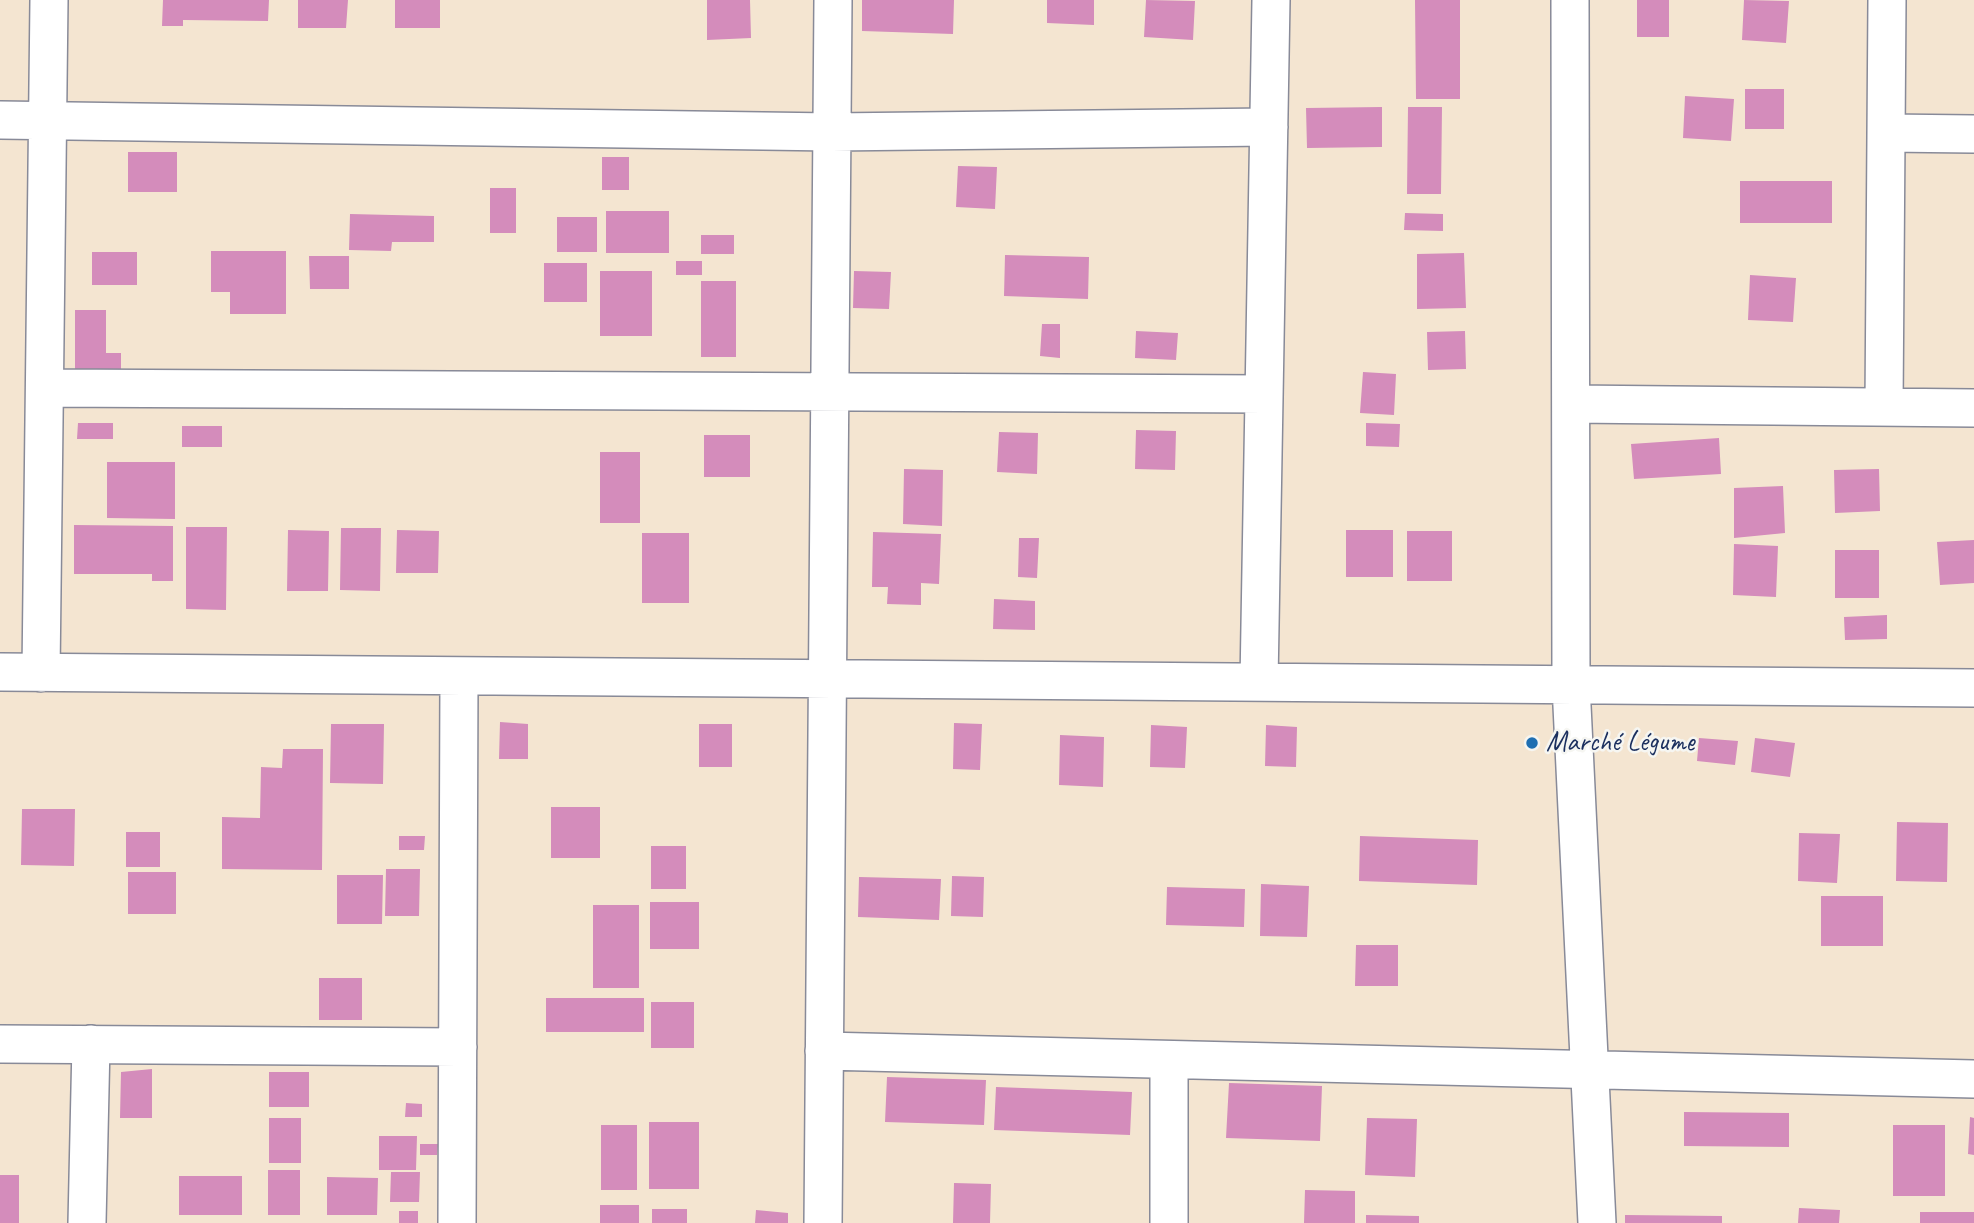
<!DOCTYPE html>
<meta charset="utf-8">
<style>
body{margin:0}
canvas{display:block;background:#f4e5d1}
</style>
<canvas width="1974" height="1223"></canvas>
<script>
const g = document.querySelector('canvas').getContext('2d');
g.lineJoin = 'round';
function fill(path, color) { g.fillStyle = color; g.fill(path, 'evenodd'); }
const toPath = rows => new Path2D(rows.map(r => 'M' + r).join(''));
function trace(path, color, width, dash) { g.strokeStyle = color; g.lineWidth = width; g.lineCap = dash ? 'butt' : 'round'; g.setLineDash(dash || []); g.stroke(path); }
function label(font, color, halo, rows, align = 'center') {
  g.font = font + ' Caveat,sans-serif'; g.lineWidth = 5; g.setLineDash([]); g.textBaseline = 'middle'; g.strokeStyle = halo; g.fillStyle = color; for (const [text, x, y, turn = 0] of rows) {
    g.save(); g.translate(x, y); g.rotate((+turn || 0) * Math.PI / 180); g.textAlign = isNaN(turn) ? turn : align; if (halo) g.strokeText(text, 0, 0); g.fillText(text, 0, 0); g.restore();
  }
}
const building = toPath([
 [163,0,269,0,268,21,183,20,183,26,162,26],
 [298,0,348,0,346,28,298,28],
 [395,0,440,0,440,28,395,28],
 [707,0,750,0,751,38,707,40],
 [862,0,954,0,953,34,862,31],
 [1047,0,1094,0,1094,25,1047,23],
 [1146,0,1195,1,1193,40,1144,37],
 [1415,0,1460,0,1460,99,1416,99],
 [1637,0,1669,0,1669,37,1637,37],
 [1744,0,1789,1,1786,43,1742,40],
 [1745,89,1784,89,1784,129,1745,129],
 [1685,96,1734,99,1731,141,1683,138],
 [1382,107,1382,147,1307,148,1306,108],
 [1408,107,1442,107,1441,194,1407,194],
 [128,152,177,152,177,192,128,192],
 [602,157,629,157,629,190,602,190],
 [958,166,997,167,995,209,956,207],
 [1740,181,1832,181,1832,223,1740,223],
 [490,188,516,188,516,233,490,233],
 [606,211,669,211,669,253,606,253],
 [1405,213,1443,214,1443,231,1404,230],
 [350,214,434,216,434,242,392,242,391,251,349,250],
 [557,217,597,217,597,252,557,252],
 [701,235,734,235,734,254,701,254],
 [211,251,286,251,286,314,230,314,230,292,211,292],
 [92,252,137,252,137,285,92,285],
 [1464,253,1466,308,1417,309,1417,254],
 [1005,255,1089,257,1088,299,1004,296],
 [309,256,349,256,349,289,310,289],
 [676,261,702,261,702,275,676,275],
 [544,263,587,263,587,302,544,302],
 [600,271,652,271,652,336,600,336],
 [854,271,891,272,889,309,853,308],
 [1750,275,1796,278,1793,322,1748,320],
 [701,281,736,281,736,357,701,357],
 [75,310,106,310,106,353,121,353,121,376,75,376],
 [1042,324,1060,324,1060,358,1040,356],
 [1136,331,1178,333,1176,360,1135,358],
 [1465,331,1466,369,1428,370,1427,332],
 [1363,372,1396,374,1394,415,1360,413],
 [78,423,113,423,113,439,77,439],
 [1366,423,1400,424,1399,447,1366,446],
 [182,426,222,426,222,447,182,447],
 [1136,430,1176,431,1175,470,1135,469],
 [999,432,1038,433,1037,474,997,472],
 [704,435,750,435,750,477,704,477],
 [1719,438,1721,474,1634,479,1631,444],
 [600,452,640,452,640,523,600,523],
 [107,462,175,462,175,519,107,518],
 [904,469,943,470,942,526,903,524],
 [1879,469,1880,511,1835,513,1834,470],
 [1783,486,1785,533,1734,538,1734,488],
 [74,525,173,526,173,581,152,581,152,574,74,574],
 [186,527,227,527,226,610,186,609],
 [341,528,381,528,380,591,340,590],
 [288,530,329,531,328,591,287,591],
 [397,530,439,531,438,573,396,573],
 [1346,530,1393,530,1393,577,1346,577],
 [1407,531,1452,531,1452,581,1407,581],
 [873,532,941,534,939,584,921,583,921,605,887,604,888,587,872,587],
 [642,533,689,533,689,603,642,603],
 [1019,538,1039,538,1037,578,1018,577],
 [1974,540,1974,583,1940,585,1937,542],
 [1734,544,1778,546,1776,597,1733,595],
 [1835,550,1879,550,1879,598,1835,598],
 [994,599,1035,601,1035,630,993,629],
 [1887,615,1887,639,1845,640,1844,617],
 [500,722,528,724,528,759,499,759],
 [954,723,982,724,980,770,953,769],
 [331,724,384,724,383,784,330,783],
 [699,724,732,724,732,767,699,767],
 [1151,725,1187,727,1185,768,1150,767],
 [1266,725,1297,727,1296,767,1265,766],
 [1060,735,1104,737,1103,787,1059,785],
 [1699,738,1738,741,1735,765,1697,761],
 [1755,738,1795,743,1790,777,1751,772],
 [283,749,323,749,322,870,222,869,222,817,260,818,261,767,282,768],
 [551,807,600,807,600,858,551,858],
 [22,809,75,809,74,866,21,865],
 [1897,822,1948,823,1947,882,1896,881],
 [126,832,160,832,160,867,126,867],
 [1799,833,1840,834,1837,883,1798,881],
 [399,836,425,836,424,850,399,850],
 [1360,836,1478,840,1477,885,1359,881],
 [651,846,686,846,686,889,651,889],
 [386,869,420,869,419,916,385,916],
 [128,872,176,872,176,914,128,914],
 [337,875,383,875,382,924,337,924],
 [952,876,984,877,983,917,951,916],
 [859,877,941,879,939,920,858,917],
 [1261,884,1309,886,1307,937,1260,936],
 [1167,887,1245,889,1244,927,1166,925],
 [1821,896,1883,896,1883,946,1821,946],
 [650,902,699,902,699,949,650,949],
 [593,905,639,905,639,988,593,988],
 [1356,945,1398,945,1398,986,1355,986],
 [319,978,362,978,362,1020,319,1020],
 [546,998,644,998,644,1032,546,1032],
 [651,1002,694,1002,694,1048,651,1048],
 [152,1069,152,1118,120,1118,121,1072],
 [269,1072,309,1072,309,1107,269,1107],
 [887,1077,986,1080,984,1125,885,1122],
 [1229,1083,1322,1086,1320,1141,1226,1138],
 [996,1087,1132,1092,1130,1135,994,1130],
 [406,1103,422,1104,422,1117,405,1117],
 [1684,1112,1789,1113,1789,1147,1684,1146],
 [1970,1117,1974,1118,1974,1155,1968,1154],
 [269,1118,301,1118,301,1163,269,1163],
 [1367,1118,1417,1119,1415,1177,1365,1175],
 [649,1122,699,1122,699,1189,649,1189],
 [601,1125,637,1125,637,1190,601,1190],
 [1893,1125,1945,1125,1945,1196,1893,1196],
 [379,1136,417,1136,416,1170,379,1170],
 [420,1144,438,1144,437,1155,420,1155],
 [268,1170,300,1170,300,1215,268,1215],
 [391,1172,420,1172,419,1202,390,1202],
 [0,1175,19,1175,19,1223,0,1223],
 [179,1176,242,1176,242,1215,179,1215],
 [327,1177,378,1178,377,1215,327,1215],
 [954,1183,991,1184,990,1223,953,1223],
 [1305,1190,1355,1191,1355,1223,1304,1223],
 [600,1205,639,1205,639,1223,600,1223],
 [1799,1208,1840,1210,1839,1223,1798,1223],
 [652,1209,687,1209,687,1223,652,1223],
 [756,1210,788,1213,788,1223,755,1223],
 [399,1211,418,1211,418,1223,399,1223],
 [1920,1212,1974,1212,1974,1223,1920,1223],
 [1366,1215,1419,1216,1419,1223,1366,1223],
 [1625,1215,1722,1216,1722,1223,1625,1223]
]);
const street = toPath([
 [1570,0,1571,685,1597,1223],
 [0,120,832,132,1269,127],
 [1886,133,1974,134],
 [45,388,1264,394],
 [1571,404,1974,408],
 [1884,407,1887,0],
 [0,672,1974,688],
 [41,673,49,0],
 [1259,682,1271,0],
 [0,1044,458,1047],
 [824,1051,1974,1079],
 [87,1223,91,1044],
 [457,1223,459,676],
 [823,1223,833,0],
 [1169,1223,1169,1060]
]);
const markers = [
 [1532,743,7,"#1f6fb2"]
];
const poiNames = [
 ["Marché Légume",1546,743]
];
fill(building, '#d48cbb');
trace(street, '#888a98', 40);
trace(street, '#fff', 37);
for (const [x, y, r, color] of markers) { const dot = new Path2D(); dot.arc(x, y, r, 0, 2 * Math.PI); g.fillStyle = color; g.fill(dot); trace(dot, '#f6f6f2', 2.5); }
label('28px', '#1b2f5e', '#f6f6f2', poiNames, 'left');
</script>
